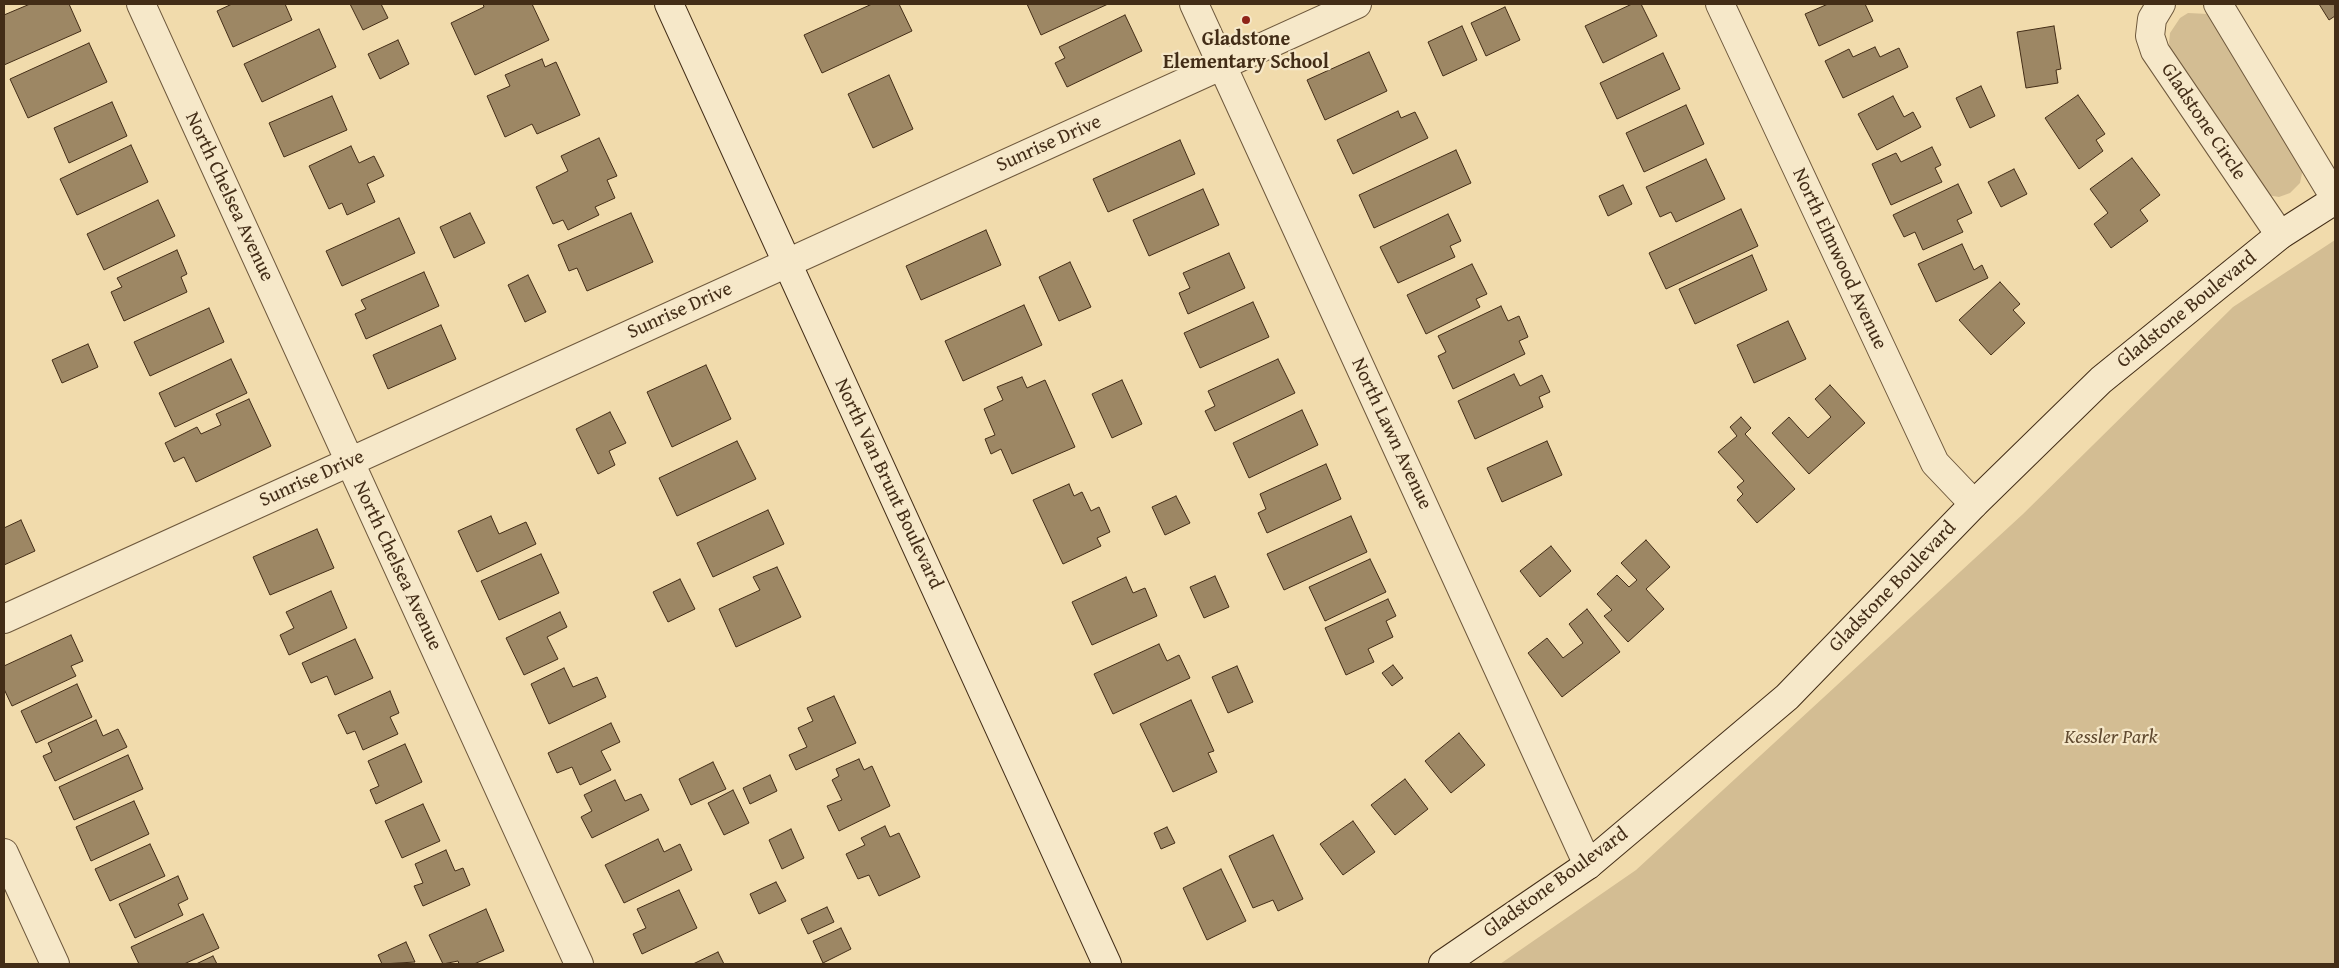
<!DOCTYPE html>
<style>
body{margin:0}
#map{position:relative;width:2339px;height:968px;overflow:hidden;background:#f1dbac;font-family:"Gentium Book Plus",serif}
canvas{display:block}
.frame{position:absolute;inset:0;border:5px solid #432d17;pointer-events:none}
</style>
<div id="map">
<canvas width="2339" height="968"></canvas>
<div class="frame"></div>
</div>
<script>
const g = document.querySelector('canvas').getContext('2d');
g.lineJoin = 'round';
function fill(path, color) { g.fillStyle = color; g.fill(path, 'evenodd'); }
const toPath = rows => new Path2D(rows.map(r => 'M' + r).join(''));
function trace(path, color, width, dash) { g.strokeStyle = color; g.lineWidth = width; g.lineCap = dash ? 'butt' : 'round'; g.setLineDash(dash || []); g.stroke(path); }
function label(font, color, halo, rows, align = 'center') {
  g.font = font + ' "Gentium Book Plus",serif'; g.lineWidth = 4.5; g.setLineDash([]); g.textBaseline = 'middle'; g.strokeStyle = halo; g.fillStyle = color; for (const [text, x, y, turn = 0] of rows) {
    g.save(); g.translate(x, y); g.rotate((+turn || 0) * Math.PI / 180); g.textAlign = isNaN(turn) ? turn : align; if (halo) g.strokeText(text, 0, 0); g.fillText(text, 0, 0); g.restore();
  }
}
const green = toPath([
 [2188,13,2208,14,2215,17,2303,168,2300,183,2290,193,2279,197,2267,195,2172,55,2169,43,2170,33,2180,18],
 [2335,240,2335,964,1500,964,1636,870,2023,514,2233,307]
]);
const building = toPath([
 [30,4,69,4,81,31,4,65,4,15,30,4],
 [232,4,285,4,292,20,233,47,217,11,232,4],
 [350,4,381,4,388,18,363,30,350,4],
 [483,4,532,4,549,40,475,75,451,23,484,7,483,4],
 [872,4,899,4,912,31,822,73,804,35,872,4],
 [1027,4,1108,4,1041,35,1027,4],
 [1632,4,1641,4,1657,36,1603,63,1585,26,1632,4],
 [1828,4,1865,4,1873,21,1819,46,1805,14,1828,4],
 [2319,4,2335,4,2335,16,2329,20,2319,4],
 [1505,7,1520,40,1486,56,1471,23,1505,7],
 [1125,15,1142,51,1067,87,1055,63,1065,58,1059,47,1125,15],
 [1462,26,1477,60,1443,76,1428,42,1462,26],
 [2054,26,2061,69,2056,70,2058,83,2026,88,2017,32,2054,26],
 [319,29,336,67,262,102,244,64,319,29],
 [398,40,409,64,380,79,368,54,398,40],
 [89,43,107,82,28,118,10,79,89,43],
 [1875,47,1880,57,1899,48,1908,67,1843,98,1825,61,1849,49,1853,57,1875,47],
 [1369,52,1387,91,1325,120,1307,80,1369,52],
 [1663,53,1680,89,1617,119,1600,83,1663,53],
 [542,59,545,67,556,62,580,115,537,134,532,124,505,137,487,96,510,86,505,75,542,59],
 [889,75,913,129,873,148,848,94,889,75],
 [1981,86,1995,116,1970,128,1956,98,1981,86],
 [2078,95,2105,134,2096,140,2103,151,2079,169,2045,118,2078,95],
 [332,96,347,130,284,157,269,123,332,96],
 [1893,96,1904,117,1913,112,1921,127,1877,150,1858,114,1893,96],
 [112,102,127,136,69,163,54,128,112,102],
 [1686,105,1704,144,1644,172,1626,133,1686,105],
 [1398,111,1401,118,1415,112,1428,138,1353,174,1337,140,1398,111],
 [599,138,617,176,607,180,615,198,595,207,599,215,568,230,563,220,553,224,536,187,568,171,561,156,599,138],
 [1180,140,1195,174,1108,212,1093,179,1180,140],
 [131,145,148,182,77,215,60,179,131,145],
 [351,146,359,163,374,156,384,176,367,184,375,202,347,215,342,203,329,209,309,166,351,146],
 [1932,147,1941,165,1935,168,1942,182,1891,205,1872,164,1896,153,1901,162,1932,147],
 [1456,150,1471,183,1374,228,1359,195,1456,150],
 [2132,158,2160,195,2140,210,2148,221,2111,248,2094,224,2108,213,2090,189,2132,158],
 [1706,159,1725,199,1676,222,1671,212,1660,217,1646,187,1706,159],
 [2014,169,2027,194,2001,207,1988,182,2014,169],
 [1958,184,1972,213,1957,220,1963,232,1923,250,1915,232,1904,237,1893,215,1958,184],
 [1623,185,1632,204,1608,216,1599,196,1623,185],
 [1203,189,1219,225,1149,256,1133,220,1203,189],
 [158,200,175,236,104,270,87,234,158,200],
 [1741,209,1758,246,1666,289,1649,253,1741,209],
 [470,213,485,243,454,258,440,227,470,213],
 [631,213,653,262,587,291,577,268,569,271,558,245,631,213],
 [1448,214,1461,241,1450,246,1455,257,1398,283,1380,247,1448,214],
 [399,218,415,253,342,286,326,251,399,218],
 [986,230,1001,265,921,300,906,266,986,230],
 [1962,244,1974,270,1982,265,1988,278,1936,302,1918,264,1962,244],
 [177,250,187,274,181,277,187,292,124,321,111,292,122,287,117,278,177,250],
 [1229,253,1245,288,1188,314,1179,293,1190,288,1183,273,1229,253],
 [1752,255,1767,290,1695,324,1679,289,1752,255],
 [1070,262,1091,307,1059,321,1039,277,1070,262],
 [1472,264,1487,294,1476,299,1480,307,1426,334,1407,295,1472,264],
 [424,272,439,306,366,339,355,314,366,309,361,300,424,272],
 [528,275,546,312,525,322,508,285,528,275],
 [2000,282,2020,304,2013,310,2025,323,1991,355,1959,320,2000,282],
 [1253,302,1269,337,1200,368,1184,333,1253,302],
 [1024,305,1042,345,963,381,945,341,1024,305],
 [1501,306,1508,321,1519,316,1528,337,1519,341,1525,354,1453,389,1438,356,1446,352,1438,336,1501,306],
 [209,308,224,342,150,376,134,342,209,308],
 [1788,321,1806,359,1754,383,1737,345,1788,321],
 [441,325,456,359,388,389,373,355,441,325],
 [88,344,98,367,62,383,52,360,88,344],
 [231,359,247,393,175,427,159,393,231,359],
 [1278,359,1295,393,1215,431,1205,411,1215,406,1208,391,1278,359],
 [706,365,731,419,672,447,647,392,706,365],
 [1514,374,1520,386,1542,375,1550,392,1539,397,1543,407,1475,439,1458,401,1514,374],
 [1022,377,1027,388,1045,380,1075,447,1012,474,1001,449,991,454,985,439,995,435,984,409,1003,400,997,387,1022,377],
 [1122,380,1142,424,1112,438,1092,394,1122,380],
 [1830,385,1865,423,1809,474,1772,433,1789,417,1808,438,1831,417,1815,399,1830,385],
 [249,399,271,446,196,482,184,457,174,462,165,443,197,427,201,434,221,425,216,414,249,399],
 [1302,410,1318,445,1249,478,1233,443,1302,410],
 [610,412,626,443,609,451,615,465,598,474,576,429,610,412],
 [1741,417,1751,428,1745,434,1795,489,1757,523,1737,500,1743,494,1737,487,1744,481,1718,452,1737,436,1730,427,1741,417],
 [737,441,756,479,677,516,659,478,737,441],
 [1547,441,1562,475,1502,502,1487,468,1547,441],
 [1326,464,1341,499,1267,533,1258,513,1266,509,1260,494,1326,464],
 [1069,484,1074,496,1082,492,1091,511,1099,507,1110,532,1097,538,1101,546,1063,564,1033,500,1069,484],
 [1176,496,1190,523,1165,535,1152,507,1176,496],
 [768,510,784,544,713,577,697,543,768,510],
 [491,516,499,534,526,522,536,544,477,572,458,531,491,516],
 [1351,516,1367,552,1284,590,1267,554,1351,516],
 [21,520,35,551,4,565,4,528,21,520],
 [317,529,334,568,270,595,253,557,317,529],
 [1646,540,1670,567,1646,589,1664,609,1628,642,1604,616,1612,610,1597,594,1617,575,1629,587,1637,580,1621,563,1646,540],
 [1551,546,1571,571,1540,597,1520,571,1551,546],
 [541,554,559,593,499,620,481,581,541,554],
 [1370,559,1386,592,1325,621,1309,587,1370,559],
 [777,567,801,617,736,647,719,609,760,590,753,577,777,567],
 [1215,576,1229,607,1204,618,1190,587,1215,576],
 [1126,577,1133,593,1145,588,1157,616,1092,645,1072,602,1126,577],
 [680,579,695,609,668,622,653,592,680,579],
 [331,591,347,628,289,655,280,635,294,628,286,612,331,591],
 [1388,599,1396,616,1386,621,1393,637,1368,649,1374,662,1346,675,1325,628,1388,599],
 [1587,609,1620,652,1562,697,1528,653,1547,638,1563,658,1583,643,1569,624,1587,609],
 [560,612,567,627,547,637,558,659,524,675,506,638,560,612],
 [71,635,83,661,71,666,76,676,12,706,4,689,4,666,71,635],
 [355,639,373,678,335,695,327,676,311,683,302,663,355,639],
 [1159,644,1167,661,1179,655,1190,678,1113,714,1094,674,1159,644],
 [1393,665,1403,678,1392,686,1382,673,1393,665],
 [1237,666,1253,702,1228,713,1212,677,1237,666],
 [564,668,573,687,597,677,606,697,549,724,531,684,564,668],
 [77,684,92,717,36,743,21,711,77,684],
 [390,691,399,713,390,717,398,734,363,750,355,731,347,734,338,715,390,691],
 [834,696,856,743,796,770,789,755,807,747,798,728,813,721,807,708,834,696],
 [1191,700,1214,751,1208,753,1217,772,1173,792,1140,724,1191,700],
 [96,720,103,736,118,729,127,747,55,781,43,756,52,752,48,743,96,720],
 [611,723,620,742,601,751,611,770,580,785,572,767,557,773,548,753,611,723],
 [1459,733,1485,765,1451,793,1425,761,1459,733],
 [405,744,422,782,376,804,370,790,379,786,368,761,405,744],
 [128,755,143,789,74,820,59,787,128,755],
 [859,759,864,770,872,766,890,806,839,831,827,806,842,800,832,780,839,776,836,769,859,759],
 [713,762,726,789,691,805,679,779,713,762],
 [770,775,777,791,750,804,743,788,770,775],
 [1405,779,1428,809,1395,835,1371,805,1405,779],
 [615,780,625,801,641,794,649,810,592,838,581,817,592,811,584,795,615,780],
 [733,790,749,823,724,835,708,803,733,790],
 [134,801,149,834,91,861,76,827,134,801],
 [423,804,440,841,402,858,385,821,423,804],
 [1353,821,1375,852,1343,875,1320,844,1353,821],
 [885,826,890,837,899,833,920,877,879,896,869,875,858,879,846,854,865,845,861,838,885,826],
 [1167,827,1175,843,1161,849,1154,833,1167,827],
 [791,829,804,858,782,869,769,840,791,829],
 [1273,835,1303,899,1278,911,1273,900,1253,908,1229,856,1273,835],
 [658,839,664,852,680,844,692,870,624,903,605,865,658,839],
 [150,844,165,876,110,901,95,869,150,844],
 [446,850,455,871,463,868,470,885,423,906,414,886,423,883,415,864,446,850],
 [1221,869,1246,921,1207,940,1183,888,1221,869],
 [178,876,188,899,178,904,183,915,135,938,119,904,178,876],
 [776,882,786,901,759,914,750,894,776,882],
 [679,890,697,928,642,954,633,934,646,928,637,909,679,890],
 [827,907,834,922,808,934,801,919,827,907],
 [486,909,504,951,474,964,459,964,458,961,443,964,429,935,486,909],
 [203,914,219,948,184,964,139,964,131,947,203,914],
 [841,928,851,949,823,963,813,941,841,928],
 [406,942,415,962,382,964,378,955,406,942],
 [718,952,724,964,693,964,718,952],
 [213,956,217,964,196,964,213,956]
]);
const street = toPath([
 [141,4,579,964],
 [1194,4,1588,865],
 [1720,4,1935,463,1974,504],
 [2161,4,2152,19,2150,36,2155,51,2280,235],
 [2218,4,2335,198],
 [4,619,1357,4],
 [4,853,55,964]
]);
const secondary = toPath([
 [669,4,1107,964],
 [1443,964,1588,865,1787,697,1974,504,2101,380,2280,235,2335,200]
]);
const markers = [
 [1246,20,5,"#8f2418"]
];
const poiNames = [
 ["Gladstone",1246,40],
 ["Elementary School",1246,63]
];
const streetNames = [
 ["Gladstone Circle",2203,122,56],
 ["Sunrise Drive",1049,144,-24],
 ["North Chelsea Avenue",229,197,65],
 ["North Elmwood Avenue",1839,259,65],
 ["Gladstone Boulevard",2187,310,-39],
 ["Sunrise Drive",680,311,-24],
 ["North Lawn Avenue",1391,434,65],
 ["Sunrise Drive",312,479,-24],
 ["North Van Brunt Boulevard",888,484,65],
 ["North Chelsea Avenue",397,566,65],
 ["Gladstone Boulevard",1893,587,-46],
 ["Gladstone Boulevard",1556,883,-36]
];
const parkNames = [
 ["Kessler Park",2111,738]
];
fill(green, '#d3bd93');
fill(building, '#9d8764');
trace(building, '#432d17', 1);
trace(street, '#6e583c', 30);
trace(secondary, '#432d17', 30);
trace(street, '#f6e8c9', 28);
trace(secondary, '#f6e8c9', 28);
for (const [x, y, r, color] of markers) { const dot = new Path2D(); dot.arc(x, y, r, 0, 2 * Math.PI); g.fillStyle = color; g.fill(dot); trace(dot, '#f6e8c9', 2); }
label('bold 20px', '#432d17', '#f6e8c9', poiNames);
label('20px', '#432d17', '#f6e8c9', streetNames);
label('italic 20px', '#604a30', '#f6e8c9', parkNames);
</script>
